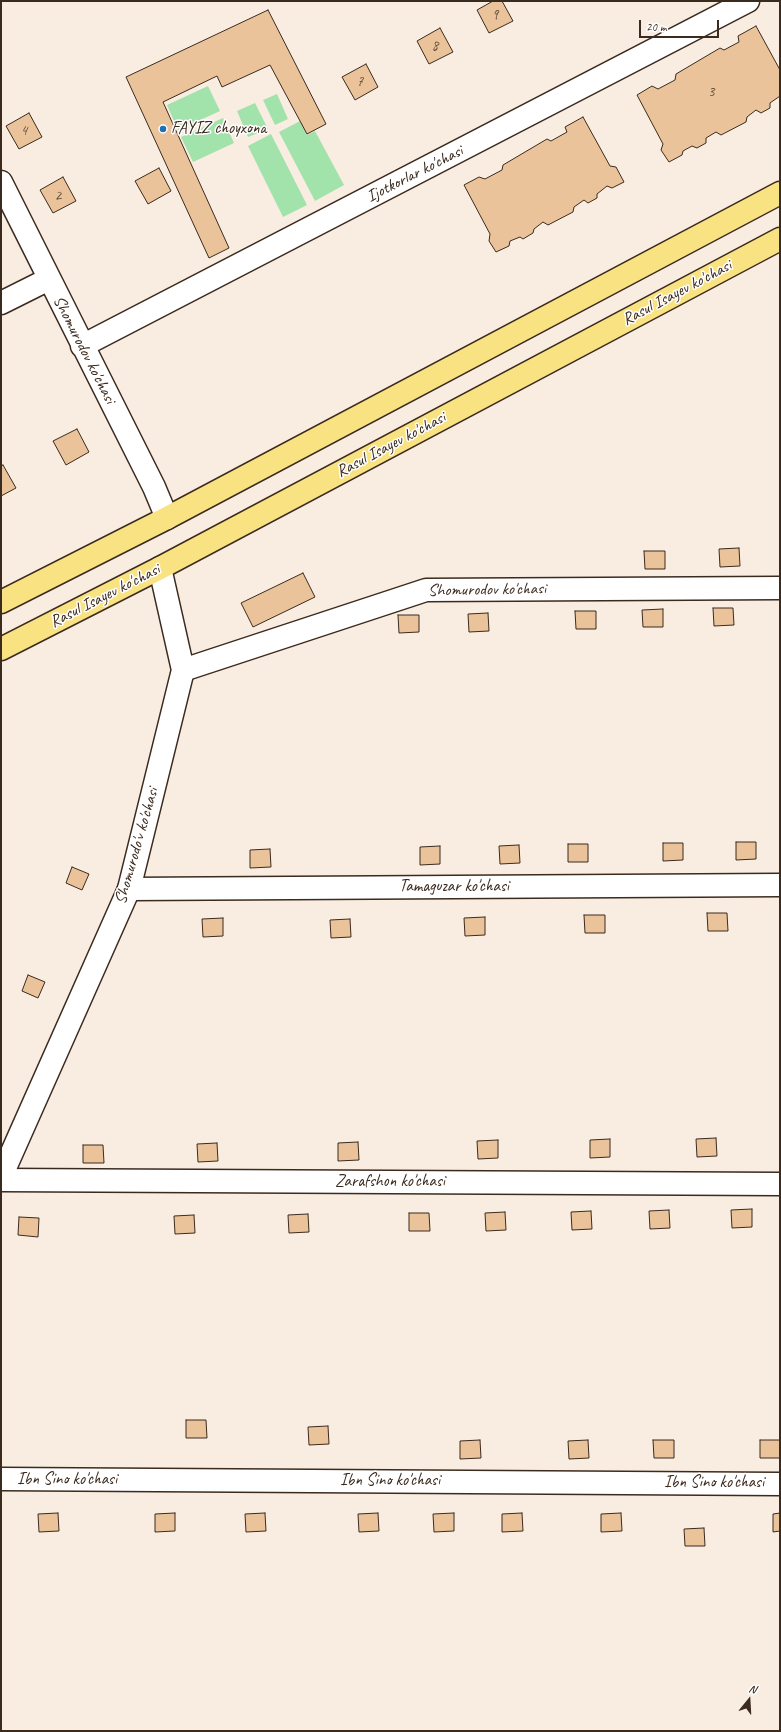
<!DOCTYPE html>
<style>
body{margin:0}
#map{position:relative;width:781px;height:1732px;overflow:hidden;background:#f9ede1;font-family:Caveat,sans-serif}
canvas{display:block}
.frame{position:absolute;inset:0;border:2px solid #3b2a1e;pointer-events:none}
.north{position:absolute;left:729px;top:1680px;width:40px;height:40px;-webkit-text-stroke:3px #fff;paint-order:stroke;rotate:18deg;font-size:11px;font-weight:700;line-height:16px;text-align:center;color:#3b2a1e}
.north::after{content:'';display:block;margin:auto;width:14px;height:18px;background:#3b2a1e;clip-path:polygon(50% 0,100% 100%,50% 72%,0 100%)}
.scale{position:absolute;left:639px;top:20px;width:80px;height:18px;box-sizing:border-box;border:2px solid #3b2a1e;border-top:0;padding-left:5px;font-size:12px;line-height:14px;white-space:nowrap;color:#3b2a1e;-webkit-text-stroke:3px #fff;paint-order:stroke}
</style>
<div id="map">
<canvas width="781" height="1732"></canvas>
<div class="frame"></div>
<div class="north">N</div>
<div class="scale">20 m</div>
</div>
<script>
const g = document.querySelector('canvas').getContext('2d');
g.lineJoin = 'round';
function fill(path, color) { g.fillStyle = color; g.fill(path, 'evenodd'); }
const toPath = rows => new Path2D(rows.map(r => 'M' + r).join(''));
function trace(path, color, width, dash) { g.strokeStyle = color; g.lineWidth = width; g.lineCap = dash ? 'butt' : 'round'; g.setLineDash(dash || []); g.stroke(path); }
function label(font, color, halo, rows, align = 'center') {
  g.font = font + ' Caveat,sans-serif'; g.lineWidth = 3; g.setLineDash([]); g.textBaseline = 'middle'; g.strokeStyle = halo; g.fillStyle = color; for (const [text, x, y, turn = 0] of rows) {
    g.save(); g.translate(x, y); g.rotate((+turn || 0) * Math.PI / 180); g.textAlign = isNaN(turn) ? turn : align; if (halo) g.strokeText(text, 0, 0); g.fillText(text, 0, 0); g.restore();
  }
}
const green = toPath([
 [208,86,220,111,178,130,167,105],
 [277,94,288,119,275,125,263,100],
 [255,103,268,129,248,137,237,111],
 [223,118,234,143,193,162,181,137],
 [300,121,307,135,315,131,344,185,315,201,279,132],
 [271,134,307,205,283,217,248,146]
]);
const building = toPath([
 [493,1,502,1,513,21,489,33,477,10,493,1],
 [268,10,326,124,307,134,270,65,222,87,217,76,163,102,229,248,209,258,126,77,268,10],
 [756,26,780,70,780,96,770,103,770,108,761,113,756,110,747,117,746,122,721,135,716,132,706,138,706,143,697,148,692,146,683,151,682,155,669,162,661,150,663,144,637,95,652,86,658,89,675,80,676,74,720,48,724,50,739,42,738,36,756,26],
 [440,28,453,52,429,64,417,41,440,28],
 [366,64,378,87,355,100,342,77,366,64],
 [29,113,42,137,19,149,6,126,29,113],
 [583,117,610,166,616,167,624,182,612,188,607,186,597,194,597,198,588,203,584,200,574,207,573,212,548,225,543,222,534,229,533,233,523,239,520,237,510,241,509,246,496,252,489,241,490,234,464,185,479,177,485,179,502,170,503,165,547,139,551,141,567,132,565,127,583,117],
 [159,168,171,191,148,204,135,181,159,168],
 [63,177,76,201,53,213,40,190,63,177],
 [77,429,89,452,66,465,53,441,77,429],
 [3,465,16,488,1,496,1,466,3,465],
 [739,548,740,566,720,567,719,549,739,548],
 [644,551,665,551,665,569,645,569,644,551],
 [303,573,315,597,253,627,241,603,303,573],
 [713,608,733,608,734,625,714,626,713,608],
 [663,609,663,627,643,627,642,610,663,609],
 [575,611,596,611,596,629,576,629,575,611],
 [488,613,489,631,469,632,468,614,488,613],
 [398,615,419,615,419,632,399,633,398,615],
 [736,842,756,842,756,859,736,860,736,842],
 [663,843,683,843,683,860,663,861,663,843],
 [568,844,588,844,588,862,568,862,568,844],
 [519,845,520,863,500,864,499,846,519,845],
 [440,846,440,864,420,865,420,847,440,846],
 [270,849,271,867,250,868,250,850,270,849],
 [72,867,89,874,82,890,66,883,72,867],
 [707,913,727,913,728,931,708,931,707,913],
 [584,915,605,915,605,933,585,933,584,915],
 [485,917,485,935,465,936,464,918,485,917],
 [223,918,223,936,203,937,202,919,223,918],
 [350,919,351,937,331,938,330,920,350,919],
 [28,975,45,982,38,998,22,991,28,975],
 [716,1138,717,1156,697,1157,696,1139,716,1138],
 [610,1139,610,1157,590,1158,590,1140,610,1139],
 [498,1140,498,1158,478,1159,477,1141,498,1140],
 [358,1142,359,1160,338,1161,338,1143,358,1142],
 [217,1143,218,1161,198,1162,197,1144,217,1143],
 [83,1145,103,1145,104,1163,83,1163,83,1145],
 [752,1209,752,1227,732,1228,731,1210,752,1209],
 [669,1210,670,1228,650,1229,649,1211,669,1210],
 [591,1211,592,1229,572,1230,571,1212,591,1211],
 [505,1212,506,1230,486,1231,485,1213,505,1212],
 [409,1213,429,1213,430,1231,409,1231,409,1213],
 [308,1214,309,1232,289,1233,288,1215,308,1214],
 [194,1215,195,1233,175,1234,174,1216,194,1215],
 [19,1217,39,1218,38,1237,18,1235,19,1217],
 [186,1420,206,1420,207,1438,186,1438,186,1420],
 [328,1426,329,1444,309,1445,308,1427,328,1426],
 [480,1440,481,1458,460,1459,460,1441,480,1440],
 [588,1440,589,1458,569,1459,568,1441,588,1440],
 [653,1440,674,1440,674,1458,654,1458,653,1440],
 [760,1440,780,1440,780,1458,760,1458,760,1440],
 [58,1513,59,1531,39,1532,38,1514,58,1513],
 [175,1513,175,1531,155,1532,155,1514,175,1513],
 [265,1513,266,1531,246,1532,245,1514,265,1513],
 [378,1513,379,1531,359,1532,358,1514,378,1513],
 [454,1513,454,1531,434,1532,433,1514,454,1513],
 [522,1513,523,1531,502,1532,502,1514,522,1513],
 [621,1513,622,1531,601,1532,601,1514,621,1513],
 [780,1513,780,1531,773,1532,773,1514,780,1513],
 [704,1528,705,1546,685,1546,684,1529,704,1528]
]);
const minor = toPath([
 [1,182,154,487,167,518],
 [1,303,49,279],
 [82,346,748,1],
 [183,670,426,590,780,588],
 [129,889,780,885],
 [1,1180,780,1184],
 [1,1479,780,1484]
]);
const tertiary = toPath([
 [1,1177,129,889,183,670,160,568]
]);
const primary = toPath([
 [1,602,167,518,780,193],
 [1,649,160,568,780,239]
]);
const markers = [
 [163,129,4,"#1f6fb2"]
];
const numberNames = [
 ["9",495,15],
 ["8",435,46],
 ["7",360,82],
 ["3",711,92],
 ["4",24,131],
 ["2",58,196]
];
const poiNames = [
 ["FAYIZ choyxona",171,129]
];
const streetNames = [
 ["Ijotkorlar ko'chasi",415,174,-27],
 ["Rasul Isayev ko'chasi",677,293,-28],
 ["Shomurodov ko'chasi",84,350,63],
 ["Rasul Isayev ko'chasi",391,445,-28],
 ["Shomurodov ko'chasi",487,590,-1],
 ["Rasul Isayev ko'chasi",105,596,-27],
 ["Shomurodo'v ko'chasi",137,846,-74],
 ["Tamaguzar ko'chasi",454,887],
 ["Zarafshon ko'chasi",390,1182],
 ["Ibn Sino ko'chasi",67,1480],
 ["Ibn Sino ko'chasi",390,1481],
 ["Ibn Sino ko'chasi",714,1483]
];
fill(green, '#a2e2ab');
fill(building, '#eac39a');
trace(building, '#3b2a1e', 1);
trace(minor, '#3b2a1e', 25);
trace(tertiary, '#3b2a1e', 25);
trace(primary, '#3b2a1e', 25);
trace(minor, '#fff', 22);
trace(tertiary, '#fff', 22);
trace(primary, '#f8e281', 22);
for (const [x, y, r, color] of markers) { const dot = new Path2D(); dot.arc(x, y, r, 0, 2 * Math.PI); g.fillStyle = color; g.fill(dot); trace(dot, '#fff', 1.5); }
label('15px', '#67503d', null, numberNames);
label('17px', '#3b2a1e', '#fff', poiNames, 'left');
label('17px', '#3b2a1e', '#fff', streetNames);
</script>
